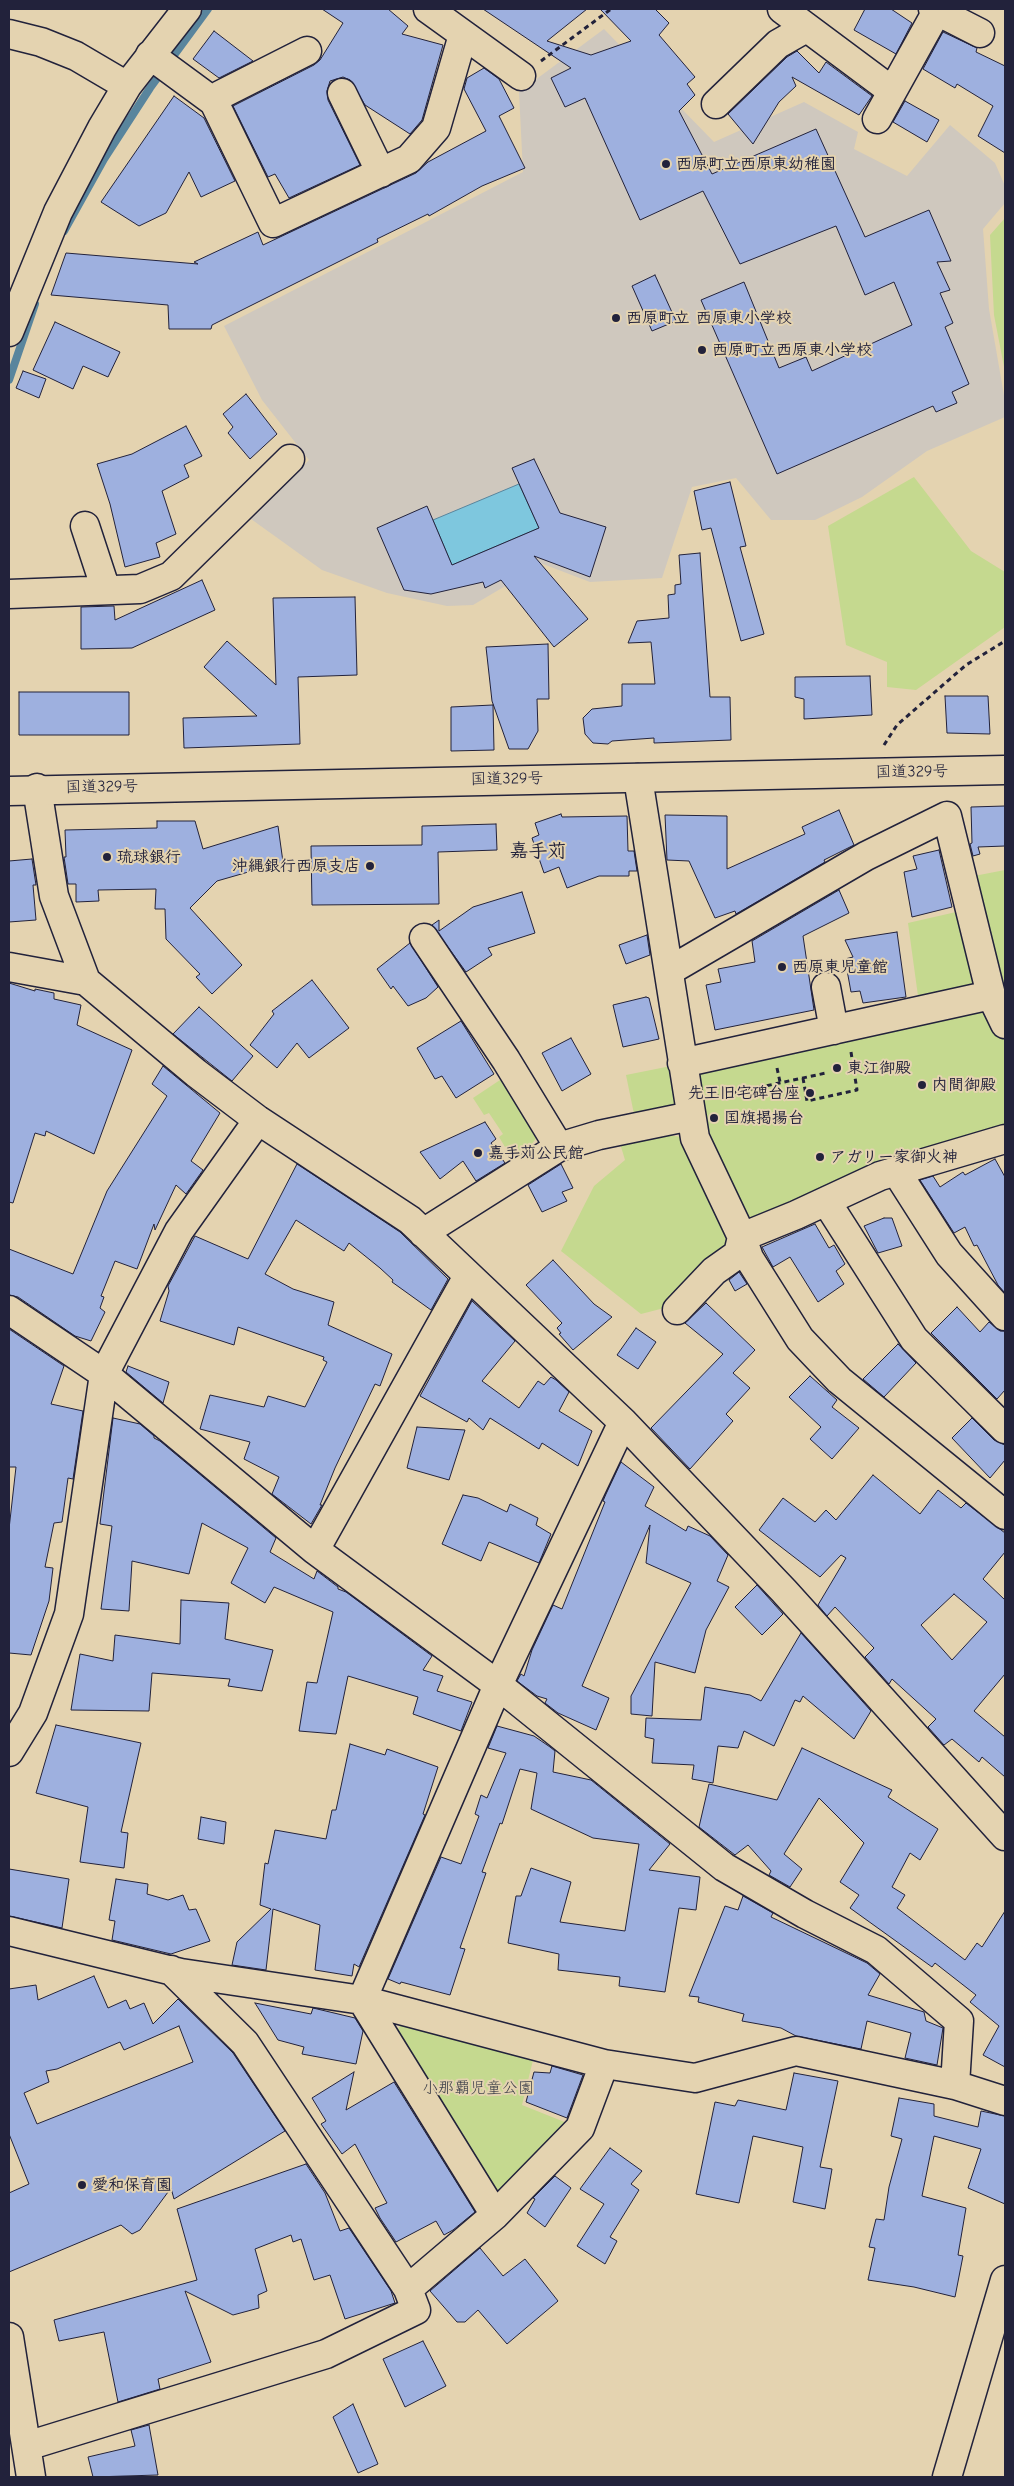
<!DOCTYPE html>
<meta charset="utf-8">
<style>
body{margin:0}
#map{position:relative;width:1014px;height:2486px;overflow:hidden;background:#e4d3b0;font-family:"Comic Neue",sans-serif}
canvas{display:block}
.frame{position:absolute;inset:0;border:10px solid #22223b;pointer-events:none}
</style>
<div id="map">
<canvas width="1014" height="2486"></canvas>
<div class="frame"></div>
</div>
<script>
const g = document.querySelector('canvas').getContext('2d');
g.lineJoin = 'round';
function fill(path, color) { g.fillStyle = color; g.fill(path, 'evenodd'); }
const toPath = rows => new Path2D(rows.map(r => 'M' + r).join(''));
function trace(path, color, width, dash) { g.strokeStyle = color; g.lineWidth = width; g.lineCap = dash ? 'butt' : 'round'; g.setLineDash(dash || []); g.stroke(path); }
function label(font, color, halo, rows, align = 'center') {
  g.font = font + ' "Comic Neue","Klee One",sans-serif'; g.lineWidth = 4; g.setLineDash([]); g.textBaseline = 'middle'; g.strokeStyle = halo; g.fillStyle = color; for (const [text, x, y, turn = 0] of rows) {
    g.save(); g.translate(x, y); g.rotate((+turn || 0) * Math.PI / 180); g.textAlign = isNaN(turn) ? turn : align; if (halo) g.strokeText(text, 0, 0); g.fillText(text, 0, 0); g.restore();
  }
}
const built = toPath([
 [604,29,714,142,804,102,858,132,854,149,907,176,950,125,995,163,1005,186,1005,203,983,229,989,309,1005,401,1005,417,927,451,862,497,815,520,771,520,736,478,692,487,662,578,590,582,543,564,473,605,447,606,387,593,322,570,251,519,309,460,262,400,224,326,523,172,519,92]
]);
const green = toPath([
 [1005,218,1005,372,994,315,990,235],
 [914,477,971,551,1005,572,1005,627,916,690,887,687,887,662,846,645,828,526],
 [1005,870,1005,1131,761,1219,746,1216,711,1150,693,1065,921,1018,908,923,978,907,974,876],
 [671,1066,679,1105,635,1119,626,1075],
 [503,1078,538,1136,531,1145,511,1157,499,1137,503,1134,489,1113,484,1115,473,1098],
 [663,1135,684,1137,732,1238,731,1249,672,1306,641,1314,561,1251,594,1186,625,1160,619,1140],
 [401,2024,534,2056,522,2105,572,2125,496,2205,393,2037]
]);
const water = toPath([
 [519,484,539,528,452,565,433,520,519,484]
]);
const stream = toPath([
 [64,231,104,159,150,88,208,9],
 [9,380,35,304]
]);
const building = toPath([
 [322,9,388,9,408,26,402,34,443,45,422,120,410,134,365,105,350,80,343,77,330,81,327,91,328,100,360,165,289,198,275,174,268,177,233,106,314,65,320,60,343,23,322,9],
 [483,9,587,9,547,41,591,55,631,41,600,9,655,9,669,23,659,35,695,77,687,84,695,95,679,111,712,174,816,129,865,237,929,210,951,261,937,262,950,290,940,293,953,323,945,327,969,384,952,392,957,403,936,412,933,406,777,474,701,300,744,282,779,368,806,357,812,371,912,325,894,282,865,295,836,226,740,264,703,191,640,220,585,98,565,107,551,78,571,68,483,9],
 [865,9,891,9,912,23,896,54,854,30,865,9],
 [214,31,253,61,219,78,193,59,214,31],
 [943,32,977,48,976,52,1005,66,1005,153,978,136,993,106,957,84,955,88,923,69,943,32],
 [797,51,819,73,826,62,872,96,859,115,792,77,796,86,779,102,753,144,728,114,787,57,797,51],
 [484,68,499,79,514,108,499,116,525,168,482,186,429,216,428,214,377,239,378,242,212,325,211,329,169,329,168,305,51,295,66,253,198,264,194,262,258,232,263,245,416,173,428,162,486,131,464,89,467,78,484,68],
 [174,96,204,118,235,181,201,197,189,172,166,213,139,226,101,202,174,96],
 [905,101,939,120,927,142,893,122,905,101],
 [655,275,676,321,652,331,632,286,655,275],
 [55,322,120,352,108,377,83,366,73,389,33,370,55,322],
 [23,371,46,379,39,398,16,388,23,371],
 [246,394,277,434,250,459,228,433,233,427,223,414,246,394],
 [186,426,202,456,184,465,189,477,162,491,176,534,156,543,160,557,125,567,110,504,97,464,132,454,186,426],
 [534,459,560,513,606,527,590,577,534,556,588,619,554,647,501,580,485,588,483,582,431,594,404,590,377,528,427,506,452,565,539,528,512,468,534,459],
 [730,482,746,546,740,547,764,634,741,641,711,528,702,530,694,491,730,482],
 [700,553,710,697,730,697,731,740,654,743,654,738,612,741,608,744,593,743,585,734,583,718,592,709,622,706,622,684,655,684,651,642,628,643,637,621,669,618,668,595,675,594,675,585,681,584,679,555,700,553],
 [202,580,215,610,132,648,81,649,81,607,114,606,115,620,202,580],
 [355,597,357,675,298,677,300,744,184,748,183,718,257,716,204,667,227,641,276,685,273,598,355,597],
 [548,644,549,699,537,699,538,731,528,749,509,749,492,701,486,647,548,644],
 [870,676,872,715,804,719,804,699,795,697,795,677,870,676],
 [19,692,129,692,129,735,19,735,19,692],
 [945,696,988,696,990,734,947,733,945,696],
 [493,705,494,750,451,751,451,707,493,705],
 [1005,806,1005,846,978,847,980,854,973,856,970,844,972,843,971,807,1005,806],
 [839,810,854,845,824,860,825,862,736,914,735,911,715,918,689,861,667,860,665,815,727,816,727,869,805,834,802,827,839,810],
 [561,814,562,817,627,816,628,851,634,851,637,871,629,871,629,876,599,876,567,888,559,867,544,873,532,838,539,835,535,823,561,814],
 [157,821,195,821,203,849,278,826,283,862,217,881,190,908,242,965,212,994,196,977,200,974,166,939,165,909,155,909,156,889,98,890,99,901,76,902,76,884,68,884,64,857,66,857,65,830,157,828,157,821],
 [496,824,497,850,438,852,439,904,312,905,311,846,422,845,422,826,496,824],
 [939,850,952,907,912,917,904,872,917,869,913,856,939,850],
 [32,859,36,885,33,885,36,920,9,922,9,861,32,859],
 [839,890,849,913,803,936,814,1010,715,1030,706,985,721,982,718,969,755,962,752,941,839,890],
 [522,892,535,933,488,948,492,955,466,972,432,925,439,920,439,931,473,907,522,892],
 [897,932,906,997,863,1003,860,991,851,992,845,959,853,957,845,940,897,932],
 [647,935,650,955,626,964,619,945,647,935],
 [410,943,438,987,426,998,408,1006,393,986,391,989,377,969,410,943],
 [312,980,349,1028,309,1058,297,1043,277,1068,250,1045,274,1014,272,1011,312,980],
 [9,983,35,991,35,989,54,993,54,999,81,1005,77,1025,132,1050,94,1154,46,1131,45,1136,35,1133,13,1203,9,1202,9,983],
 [646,997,649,998,659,1039,623,1047,613,1005,646,997],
 [199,1007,253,1056,232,1081,173,1034,199,1007],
 [461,1021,494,1074,456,1098,442,1076,435,1079,417,1048,461,1021],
 [571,1038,591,1074,562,1091,542,1053,571,1038],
 [163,1066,220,1113,191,1161,203,1170,186,1194,176,1185,155,1230,154,1224,137,1269,115,1261,101,1296,104,1297,100,1308,105,1312,91,1341,75,1336,18,1297,9,1295,9,1249,73,1274,107,1191,167,1096,152,1084,163,1066],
 [485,1122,496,1139,491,1143,505,1163,476,1181,463,1161,440,1179,420,1152,485,1122],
 [995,1159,1005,1177,1005,1293,998,1285,977,1245,974,1246,965,1227,954,1233,920,1180,933,1176,940,1187,963,1172,965,1175,995,1159],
 [297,1164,400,1232,448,1279,431,1310,392,1282,393,1280,380,1268,349,1243,344,1251,296,1220,265,1274,293,1289,334,1302,328,1325,392,1354,380,1386,375,1384,335,1468,320,1505,322,1505,311,1524,272,1494,279,1477,244,1459,250,1442,200,1429,210,1395,264,1407,268,1396,305,1407,327,1362,323,1360,324,1357,238,1327,234,1345,160,1321,169,1291,168,1286,195,1236,248,1259,297,1164],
 [561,1164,573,1188,562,1192,567,1201,542,1212,528,1185,561,1164],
 [884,1218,892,1218,902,1246,878,1253,864,1226,884,1218],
 [815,1224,829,1248,834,1245,845,1264,836,1271,844,1284,818,1302,790,1257,773,1267,762,1247,815,1224],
 [553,1260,594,1304,612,1317,573,1350,559,1334,561,1333,557,1328,562,1323,526,1285,553,1260],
 [739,1272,747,1284,735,1291,729,1280,739,1272],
 [472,1301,515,1341,482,1381,519,1408,538,1381,544,1385,551,1377,556,1380,569,1392,559,1411,592,1431,578,1466,542,1443,539,1449,490,1418,483,1430,469,1418,467,1422,420,1396,472,1301],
 [706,1303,755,1350,733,1373,750,1388,726,1414,733,1421,690,1469,651,1428,723,1354,685,1323,706,1303],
 [957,1307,980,1332,989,1322,1000,1331,1005,1331,1005,1390,997,1399,931,1333,957,1307],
 [636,1328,656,1342,638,1369,617,1355,636,1328],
 [9,1329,64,1366,51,1404,83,1411,73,1479,68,1478,62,1522,54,1523,45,1567,53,1568,49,1601,31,1655,9,1653,9,1529,16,1467,9,1467,9,1329],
 [898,1344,916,1363,884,1397,863,1379,898,1344],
 [128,1366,169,1382,163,1403,126,1372,128,1366],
 [810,1376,837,1400,832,1407,859,1428,832,1459,810,1439,821,1427,789,1397,810,1376],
 [113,1418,140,1424,154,1436,154,1438,160,1441,276,1538,270,1552,314,1579,317,1571,338,1587,338,1589,346,1592,432,1656,423,1670,443,1676,437,1691,472,1702,461,1731,413,1714,418,1697,348,1676,336,1734,299,1731,307,1682,317,1683,333,1612,274,1587,265,1603,231,1583,248,1548,202,1523,189,1574,132,1561,129,1611,101,1609,112,1526,100,1524,113,1418],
 [972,1418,994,1440,1005,1445,1005,1460,990,1478,952,1438,972,1418],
 [417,1427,465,1430,449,1480,407,1468,417,1427],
 [621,1462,654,1487,645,1506,686,1531,688,1526,710,1536,728,1555,717,1581,729,1587,706,1630,695,1673,655,1662,652,1716,631,1714,631,1696,691,1583,646,1563,650,1525,582,1686,609,1698,596,1730,558,1713,545,1703,547,1699,537,1696,517,1681,521,1674,524,1676,532,1650,553,1605,562,1609,605,1502,603,1501,606,1494,621,1462],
 [873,1475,920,1514,938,1490,961,1508,966,1503,1005,1533,1005,1552,983,1579,1005,1600,1005,1674,974,1711,1005,1737,1005,1777,982,1757,979,1762,952,1739,944,1745,928,1727,936,1719,892,1679,889,1684,865,1657,874,1648,835,1607,827,1616,818,1605,846,1558,841,1555,820,1577,759,1530,783,1498,815,1522,826,1510,836,1520,873,1475],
 [954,1594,987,1622,952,1660,921,1625,954,1594],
 [463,1495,478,1498,507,1512,510,1504,538,1518,536,1525,551,1534,539,1563,489,1542,481,1561,442,1544,463,1495],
 [757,1585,783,1614,762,1635,735,1607,757,1585],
 [181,1600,229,1603,225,1639,273,1650,262,1691,228,1686,230,1679,152,1673,149,1711,71,1710,80,1654,113,1661,115,1635,180,1644,181,1600],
 [801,1633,871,1711,854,1739,803,1696,800,1702,795,1700,774,1746,744,1731,738,1748,718,1746,713,1783,692,1779,694,1765,652,1763,654,1739,645,1737,646,1718,701,1720,705,1687,750,1695,761,1701,801,1633],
 [56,1725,141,1743,121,1832,128,1833,124,1868,80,1862,88,1807,36,1793,56,1725],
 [497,1726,534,1736,550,1747,555,1751,553,1772,591,1780,670,1844,649,1870,700,1877,696,1910,679,1908,665,1992,619,1986,620,1977,558,1970,559,1954,508,1943,516,1896,521,1896,531,1868,571,1882,560,1922,625,1931,639,1844,593,1838,531,1809,537,1773,520,1769,502,1824,500,1823,482,1872,486,1873,460,1948,465,1949,450,1995,401,1982,400,1984,388,1979,441,1857,461,1864,479,1816,475,1814,481,1795,487,1798,506,1753,488,1748,497,1726],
 [350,1744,385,1755,387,1749,438,1767,423,1814,425,1815,359,1967,354,1964,352,1976,315,1970,320,1925,273,1909,266,1970,232,1965,237,1942,271,1909,260,1905,265,1863,268,1864,275,1830,326,1839,332,1810,336,1810,350,1744],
 [802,1748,892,1790,888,1797,938,1829,920,1860,910,1853,892,1887,905,1895,897,1908,965,1960,977,1943,982,1947,1005,1911,1005,2067,983,2055,999,2026,970,2002,976,1995,935,1963,932,1967,850,1908,859,1895,840,1882,864,1843,819,1798,784,1854,802,1869,790,1887,769,1875,771,1871,748,1845,735,1855,699,1827,709,1784,777,1800,802,1748],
 [201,1817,226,1822,224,1844,198,1839,201,1817],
 [9,1869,69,1879,62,1928,9,1916,9,1869],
 [116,1879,148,1884,147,1894,168,1900,183,1895,189,1910,196,1909,210,1941,171,1954,112,1940,115,1921,109,1920,116,1879],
 [743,1896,773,1913,771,1917,867,1963,880,1974,868,1995,924,2012,926,2021,943,2028,937,2065,905,2058,911,2033,867,2021,861,2049,796,2036,781,2028,742,2021,744,2014,698,2002,699,1997,689,1996,725,1906,738,1910,743,1896],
 [94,1976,108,2008,126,2000,130,2009,144,2003,153,2024,178,1999,233,2053,285,2131,174,2199,171,2188,140,2230,132,2234,121,2225,9,2272,9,2193,29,2184,9,2134,9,1989,36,1985,38,2000,94,1976],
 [179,2026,193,2062,37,2124,24,2093,49,2082,46,2071,57,2069,120,2042,124,2050,179,2026],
 [255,2003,311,2014,313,2008,355,2018,363,2031,356,2064,302,2054,304,2047,278,2040,255,2003],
 [552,2066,583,2075,567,2118,526,2102,534,2072,550,2073,552,2066],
 [354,2072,346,2110,394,2082,475,2212,453,2230,444,2235,436,2221,396,2242,380,2218,375,2208,387,2203,355,2144,342,2154,321,2124,326,2121,312,2098,354,2072],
 [794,2073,838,2081,820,2167,832,2169,825,2209,793,2202,803,2147,753,2136,739,2203,696,2194,715,2102,735,2106,738,2100,786,2110,794,2073],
 [899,2098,934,2104,934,2116,978,2127,981,2111,1005,2116,1005,2204,968,2188,981,2149,934,2136,922,2196,966,2208,958,2255,963,2256,955,2297,914,2287,868,2280,875,2248,869,2247,876,2219,884,2220,889,2187,902,2139,891,2136,899,2098],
 [610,2148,642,2171,631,2184,639,2190,610,2237,617,2241,605,2264,577,2246,604,2204,580,2189,610,2148],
 [306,2164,325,2193,340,2231,349,2228,391,2291,395,2303,345,2319,330,2275,314,2280,301,2239,293,2242,291,2235,255,2249,267,2291,258,2295,259,2308,233,2315,185,2291,211,2362,158,2379,160,2389,118,2402,104,2332,59,2341,54,2320,197,2280,177,2209,306,2164],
 [555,2176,571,2188,545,2227,527,2213,535,2199,533,2198,555,2176],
 [480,2248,503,2276,525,2259,558,2301,507,2344,478,2310,465,2322,457,2322,430,2291,480,2248],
 [423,2341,446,2386,405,2407,383,2359,423,2341],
 [353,2404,378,2464,358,2473,333,2417,353,2404],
 [149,2425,158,2475,93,2477,88,2457,135,2446,131,2430,149,2425]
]);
const path = toPath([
 [541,61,611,9],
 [884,745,897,725,966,665,1005,641],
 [777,1068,780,1082],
 [803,1078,807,1101,857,1090,851,1052],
 [714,1097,826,1073]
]);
const street = toPath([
 [428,9,521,76],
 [782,9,892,91],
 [933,9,980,33],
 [9,34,41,42,76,56,127,86],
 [150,55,214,102,273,223,409,159,436,128,463,35],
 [342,93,381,173],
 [214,102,220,95,307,51],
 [716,104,778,44,806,28],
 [877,119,937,11],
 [9,332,58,212,102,128,127,86,187,9],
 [85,526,106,590],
 [9,594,140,589,171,576,290,459],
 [638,778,695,1138,742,1237,796,1215,880,1176,1005,1139],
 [37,788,54,896,86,981],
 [424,938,506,1060,559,1147],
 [9,967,86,981,196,1073,258,1120,410,1220,623,1422,784,1591,1005,1836],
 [669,971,866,856,947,816,991,995],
 [826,987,834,1030],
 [682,1063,991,995,1005,1024],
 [896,1171,949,1254,1005,1316],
 [826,1201,914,1339,1005,1429],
 [423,1233,559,1147,599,1135,691,1116],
 [742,1237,749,1258,800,1339,839,1380,1005,1515],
 [9,1310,104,1374,315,1550,498,1685,724,1867,805,1914,876,1950,959,2021,955,2085],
 [677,1310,714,1271,738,1254,742,1237],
 [315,1550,468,1276],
 [9,1752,33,1713,69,1614,104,1374,179,1231,258,1120],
 [9,1931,181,1973,362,2000,604,2064,695,2078,796,2051,955,2085,1005,2101],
 [171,1970,245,2043,408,2289],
 [362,2000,498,1685,623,1422],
 [362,2000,495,2215],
 [9,2337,31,2477],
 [27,2446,326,2354,416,2310,408,2289,495,2215,580,2128,604,2064],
 [947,2477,1005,2280]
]);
const highway = toPath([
 [9,791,1005,770]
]);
const markers = [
 [666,164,5,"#22223b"],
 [616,318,5,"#22223b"],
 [702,350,5,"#22223b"],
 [107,857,5,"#22223b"],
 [370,866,5,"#22223b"],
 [782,967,5,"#22223b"],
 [837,1068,5,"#22223b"],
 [922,1085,5,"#22223b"],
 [810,1093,5,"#22223b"],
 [714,1118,5,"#22223b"],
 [478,1153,5,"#22223b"],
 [820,1157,5,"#22223b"],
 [82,2185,5,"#22223b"]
];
const poiNames = [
 ["西原町立西原東幼稚園",676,164],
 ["西原町立 西原東小学校",626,318],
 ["西原町立西原東小学校",712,350],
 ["琉球銀行",117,857],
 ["沖縄銀行西原支店",360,866,"right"],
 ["西原東児童館",792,967],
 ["東江御殿",847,1068],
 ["内間御殿",932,1085],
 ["先王旧宅碑台座",800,1093,"right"],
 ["国旗掲揚台",724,1118],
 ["嘉手苅公民館",488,1153],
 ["アガリー家御火神",830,1157],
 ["愛和保育園",92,2185]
];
const streetNames = [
 ["国道329号",912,772,-1],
 ["国道329号",507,779,-1],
 ["国道329号",102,787,-1]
];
const parkNames = [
 ["小那覇児童公園",478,2088]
];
const quarterNames = [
 ["嘉手苅",538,852]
];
fill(built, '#cfc8be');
fill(green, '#c5d98f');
fill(water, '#7ec7de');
trace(water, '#59859d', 1);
trace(stream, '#59859d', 8);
fill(building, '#9eb0df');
trace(building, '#22223b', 1);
trace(street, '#22223b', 31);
trace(highway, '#22223b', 31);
trace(path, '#22223b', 3, [5, 4]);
trace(street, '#e4d3b0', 28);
trace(highway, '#e4d3b0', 28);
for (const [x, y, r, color] of markers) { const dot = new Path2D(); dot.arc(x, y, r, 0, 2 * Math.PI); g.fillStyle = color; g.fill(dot); trace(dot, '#e4d3b0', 2); }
label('bold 16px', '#22223b', '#e4d3b0', poiNames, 'left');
label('16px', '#22223b', '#e4d3b0', streetNames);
label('16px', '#3a3d48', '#e4d3b0', parkNames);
label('bold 19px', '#22223b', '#e4d3b0', quarterNames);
</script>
